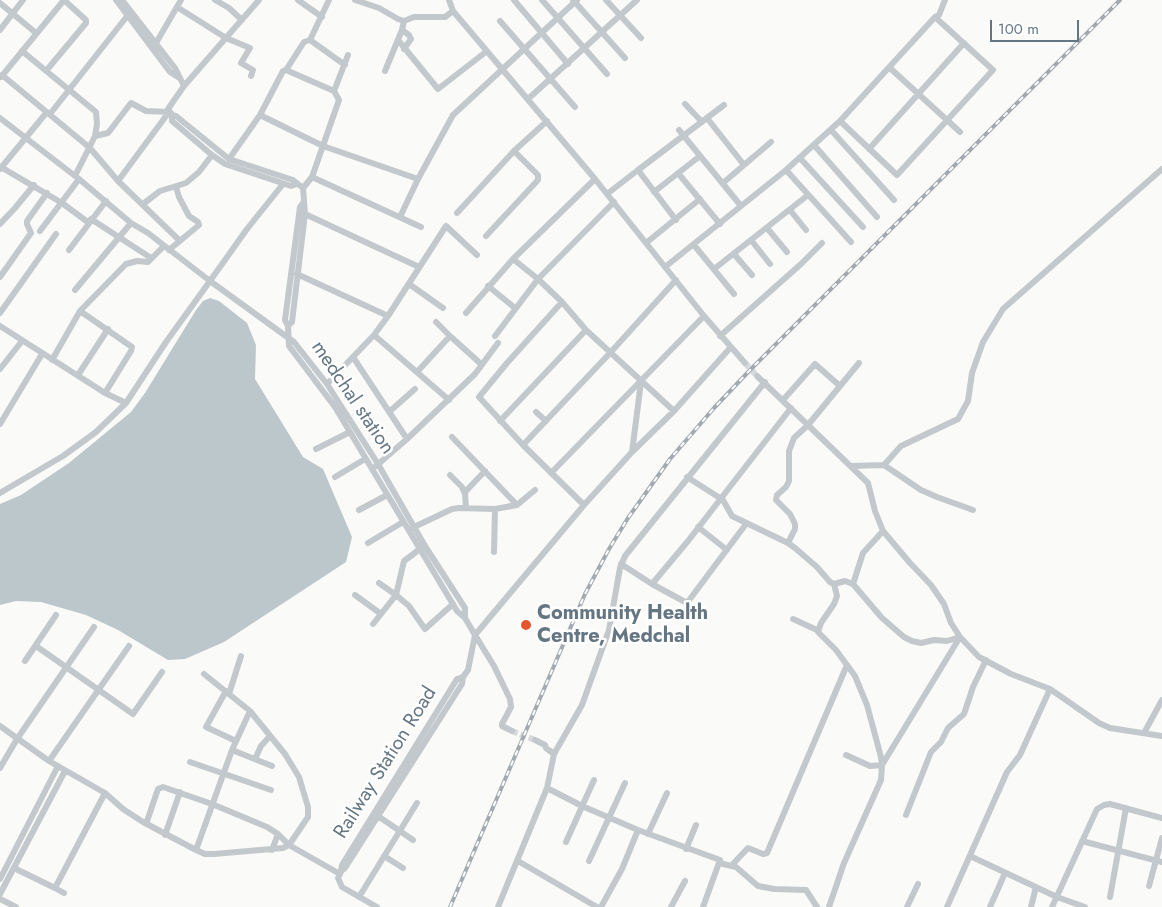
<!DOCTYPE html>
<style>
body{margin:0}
#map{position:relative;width:1162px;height:907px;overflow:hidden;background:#fafaf8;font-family:Jost,sans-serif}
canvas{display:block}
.scale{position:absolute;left:990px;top:20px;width:89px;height:22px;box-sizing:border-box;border:2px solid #657683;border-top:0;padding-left:6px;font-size:15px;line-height:18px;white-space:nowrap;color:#657683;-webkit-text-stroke:4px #fff;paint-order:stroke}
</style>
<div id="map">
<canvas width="1162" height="907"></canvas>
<div class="scale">100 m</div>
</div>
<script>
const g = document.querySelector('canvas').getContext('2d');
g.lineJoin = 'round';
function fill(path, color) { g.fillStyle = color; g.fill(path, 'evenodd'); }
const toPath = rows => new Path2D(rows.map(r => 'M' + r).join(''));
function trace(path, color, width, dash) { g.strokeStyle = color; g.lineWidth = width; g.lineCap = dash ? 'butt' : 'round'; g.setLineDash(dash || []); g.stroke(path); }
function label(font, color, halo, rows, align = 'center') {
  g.font = font + ' Jost,sans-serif'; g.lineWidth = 5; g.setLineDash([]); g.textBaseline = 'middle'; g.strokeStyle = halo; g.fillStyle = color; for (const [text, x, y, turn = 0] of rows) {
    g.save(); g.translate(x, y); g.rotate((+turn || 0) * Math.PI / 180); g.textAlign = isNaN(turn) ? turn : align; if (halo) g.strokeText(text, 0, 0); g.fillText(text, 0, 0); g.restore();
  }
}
const water = toPath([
 [210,298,219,301,247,323,256,345,255,379,303,457,323,469,352,537,346,562,224,642,185,659,168,660,118,630,86,615,41,602,16,601,0,605,0,504,21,495,69,463,131,412,145,393,196,310,203,301]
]);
const minorTunnel = toPath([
 [745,363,757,376],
 [512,731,535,740]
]);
const minor = toPath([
 [116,0,170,72,178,77],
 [122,0,175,68,184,86,168,109,172,115,172,121,212,155,225,164,291,186,297,184],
 [215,0,229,8,242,20],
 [298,0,322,17],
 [355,0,379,8,398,19,404,21,414,17,445,17,453,11],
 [449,0,453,11,595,179,704,316,745,363],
 [514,0,568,64],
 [542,0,607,74],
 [573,0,625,58],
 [606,0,641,38],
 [0,3,36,33],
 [177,7,226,38,250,48,241,63,253,70,251,76],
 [500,21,575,107],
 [0,30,23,0],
 [310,40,345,65],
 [398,40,438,89,487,51],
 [156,43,181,0],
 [404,49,411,39,409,35,402,30,404,21],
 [22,51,96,112,97,124,95,136,75,176],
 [890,68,960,132],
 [286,70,334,91],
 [46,71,86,23,86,20,64,0],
 [385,71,402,30],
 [2,75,90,148,118,181,180,241],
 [1,77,64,0],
 [184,86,259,0],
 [528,99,637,0],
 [685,104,702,122],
 [50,114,128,15],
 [172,115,176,116,229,159,293,180,303,188,305,214,292,322,288,326],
 [260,115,323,146,418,179,400,217],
 [0,118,79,179,131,223,148,233,210,281,294,342,327,384,378,464,425,546,465,608,465,618],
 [707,118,744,165],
 [840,121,897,175,993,70,935,17],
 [679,130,741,206],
 [831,130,894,200],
 [95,136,108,133,131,103,146,111,169,112],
 [814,145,877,217],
 [869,149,964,43],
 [800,158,863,227],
 [229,159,260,115,283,71,286,70,304,42,310,40,329,0],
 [1,167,62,203,89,223],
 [0,169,47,112],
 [638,170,724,105],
 [786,170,851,242],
 [678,173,720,224],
 [312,177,339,100,334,91,348,55],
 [418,179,453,115,577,0],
 [118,181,169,112],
 [723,183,771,142],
 [303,188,312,177,421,227],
 [654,192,700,156],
 [607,194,638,170,676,220],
 [303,203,300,207,285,320,288,326,289,346,335,407,457,611,465,618,475,635,468,670,463,677],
 [143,204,160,191,186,183,199,172,212,155],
 [790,210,806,230],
 [457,213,514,151,547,121],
 [305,214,419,267],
 [91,219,151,258],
 [0,224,15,208,34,185],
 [767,228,787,252],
 [40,231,79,179],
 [486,236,538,180,538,175,514,151],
 [751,240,770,264],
 [646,243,700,199],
 [694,245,734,294],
 [69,250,106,201],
 [169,250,199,225,198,222,189,216,179,197,176,187],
 [734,254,752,275],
 [513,259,538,279,562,302,586,330,674,411],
 [665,267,786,170,840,121,935,17,939,15,945,0],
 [714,269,808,195],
 [297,274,388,316],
 [0,277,31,233,27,224,27,221,47,193],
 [409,284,443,308],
 [488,286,515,308],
 [75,290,131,223],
 [80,311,132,347,131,351,105,393],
 [0,313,56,234],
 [466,313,513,259,595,179],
 [0,326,105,393,126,403],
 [374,335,449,400],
 [450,336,481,364],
 [495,336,538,279,614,202],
 [720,336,801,264,822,243],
 [353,357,407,439],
 [52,360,80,311,126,264,137,261,148,262,164,246],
 [0,369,22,341],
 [417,372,450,336,436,322],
 [78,375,108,329],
 [757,376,868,483,875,511,883,531,910,563,931,585,944,604,951,623,960,637,979,657,1011,674,1050,689,1099,723,1110,728,1162,736],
 [327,384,374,335,388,316,446,226,477,255],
 [783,400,815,364,840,386],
 [389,412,415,389],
 [536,412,546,421],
 [500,421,586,330],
 [0,424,42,354],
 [452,437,517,505],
 [523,445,479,397,507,363,562,302],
 [316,449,350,432],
 [632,452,641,382],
 [884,465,901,446,958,419,968,401,972,373,983,342,1003,309,1162,169],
 [376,466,407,439,475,374,498,343],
 [851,466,884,465,921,490,937,497,973,510],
 [551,473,704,316],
 [450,475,462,487,465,494],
 [335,477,365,459],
 [687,477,723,500,732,516,788,543,795,548,817,567,830,582,834,584,845,581,853,584,882,618,904,637,912,641,921,643,934,640,947,641,960,637],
 [0,493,63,456,96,432,126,403,166,342,210,281,247,229,283,184],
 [584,505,523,445,610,353,676,280],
 [466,508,465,494,466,491,485,471],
 [359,510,387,495],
 [698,527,727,550],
 [412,528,452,509,459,508,495,509,517,505,535,490],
 [368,543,403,522],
 [788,543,795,529,795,524,790,514,776,500,777,495,786,487,789,481,789,451,794,438,808,425,859,363],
 [494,552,495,509],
 [621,564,652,584,687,603,746,524],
 [379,583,396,595,404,561,420,549],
 [652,584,688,541,791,408],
 [853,584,863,553,883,531],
 [355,595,381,614,396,595,409,606,425,629,453,604],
 [793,619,817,630],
 [373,624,381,614],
 [36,646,133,714,162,672],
 [25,661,56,615],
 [463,677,462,684,345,868,341,871,342,865,457,679,463,677],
 [226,691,206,727,236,741],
 [229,694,241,656],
 [0,726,49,761,105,793,123,809,143,822,196,850,205,854,214,854,283,848,289,845,308,817,308,807,299,777,285,754,250,711,204,674],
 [512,731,502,726,502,724,511,707,510,699,494,666,475,635,584,505,632,452,674,411,730,348],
 [1144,733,1162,700],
 [535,740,545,745,546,748,554,754],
 [232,750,272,766],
 [846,755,870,766,882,765,960,637],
 [255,759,261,746,270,736],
 [49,761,129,646],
 [190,762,271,790],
 [0,768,17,739,94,627],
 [547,788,582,806,638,830,720,860,703,907],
 [375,814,413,840],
 [906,815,931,752,941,742,948,728,964,714,973,687,986,660],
 [146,824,158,789,163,787,212,804,267,827,278,834,272,850],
 [278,834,289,845,340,874],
 [648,834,667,793],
 [165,835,180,792],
 [1082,841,1162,862],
 [566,842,594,780],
 [686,849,696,825],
 [196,850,232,750,250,711],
 [384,856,403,868],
 [970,856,1057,897,1085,907],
 [518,861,597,907],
 [589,861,625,783],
 [719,863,736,867,758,886,774,889,806,890,817,907],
 [732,865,748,848,763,854,767,853,847,665],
 [14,868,55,888,105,793],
 [341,872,338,878,342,887,377,907],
 [0,879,58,766],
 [1149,886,1162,838],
 [55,888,64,893],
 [0,894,65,771],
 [359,897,417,803],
 [1110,897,1126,808],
 [0,899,16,907],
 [498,907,547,788,554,754,582,705,609,630,620,568,625,556,765,382],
 [601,907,622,869,638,830],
 [671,907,685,881],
 [829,907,844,863,881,780,882,765,881,757,867,705,855,676,836,650,818,632,821,623,834,604,837,596,834,584],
 [907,907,918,884],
 [947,907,1007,772,1020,755,1050,689],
 [990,907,1005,873],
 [1031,907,1036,887],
 [1052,907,1097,809,1104,805,1110,804,1162,818]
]);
const rail = toPath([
 [450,907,585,594,609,549,628,518,670,459,714,408,751,369,1120,0]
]);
const markers = [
 [526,625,6,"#e4572e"]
];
const streetNames = [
 ["medchal station",352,398,56],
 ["Railway Station Road",386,763,-58]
];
const poiNames = [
 ["Community Health",537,614],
 ["Centre, Medchal",537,637]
];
fill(water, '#bbc7cb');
trace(minorTunnel, '#d5d9db', 6, [6, 3]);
trace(minor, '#c3c8cc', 6);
trace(rail, '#a2aab0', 4);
trace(rail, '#fff', 2, [5.5]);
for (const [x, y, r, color] of markers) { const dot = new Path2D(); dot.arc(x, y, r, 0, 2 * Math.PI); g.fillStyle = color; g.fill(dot); trace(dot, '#fff', 2); }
label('20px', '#657683', '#fff', streetNames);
label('bold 20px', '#657683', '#fff', poiNames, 'left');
</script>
